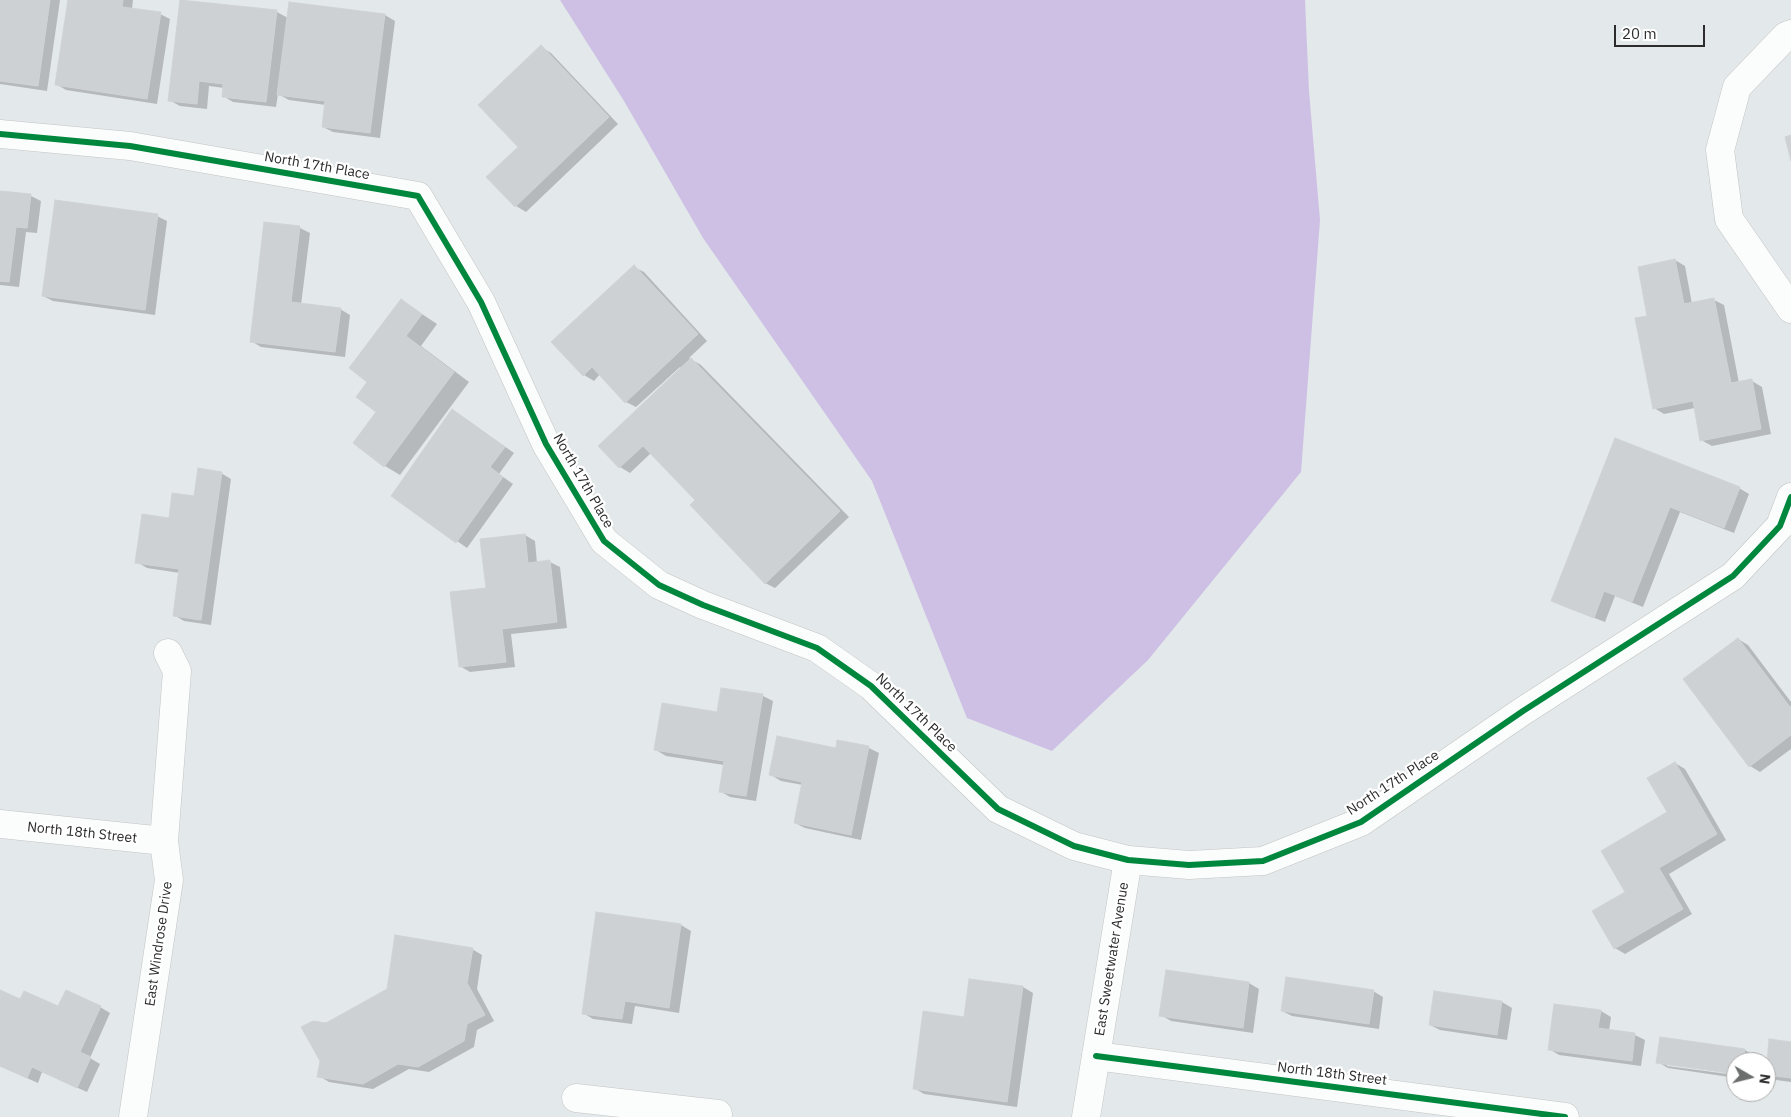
<!DOCTYPE html>
<style>
body{margin:0}
#map{position:relative;width:1791px;height:1117px;overflow:hidden;background:#e3e8ea;font-family:"IBM Plex Sans",sans-serif}
canvas{display:block}
.north{position:absolute;left:1726px;top:1052px;width:50px;height:50px;box-sizing:border-box;background:#fff;border:1px solid #ababab;border-radius:50%;rotate:98deg;font-size:14px;font-weight:700;line-height:20px;text-align:center;color:#2c2c2c}
.north::after{content:'';display:block;margin:auto;width:18px;height:22px;background:#6c6e6e;clip-path:polygon(50% 0,100% 100%,50% 72%,0 100%)}
.scale{position:absolute;left:1614px;top:25px;width:91px;height:22px;box-sizing:border-box;border:2px solid #2c2c2c;border-top:0;padding-left:6px;font-size:15px;line-height:18px;white-space:nowrap;color:#2c2c2c;-webkit-text-stroke:4px #fff;paint-order:stroke}
</style>
<div id="map">
<canvas width="1791" height="1117"></canvas>
<div class="north">N</div>
<div class="scale">20 m</div>
</div>
<script>
const g = document.querySelector('canvas').getContext('2d');
g.lineJoin = 'round';
function fill(path, color) { g.fillStyle = color; g.fill(path, 'evenodd'); }
const toPath = rows => new Path2D(rows.map(r => 'M' + r).join(''));
function trace(path, color, width, dash) { g.strokeStyle = color; g.lineWidth = width; g.lineCap = dash ? 'butt' : 'round'; g.setLineDash(dash || []); g.stroke(path); }
function label(font, color, halo, rows, align = 'center') {
  g.font = font + ' "IBM Plex Sans",sans-serif'; g.lineWidth = 4.5; g.setLineDash([]); g.textBaseline = 'middle'; g.strokeStyle = halo; g.fillStyle = color; for (const [text, x, y, turn = 0] of rows) {
    g.save(); g.translate(x, y); g.rotate((+turn || 0) * Math.PI / 180); g.textAlign = isNaN(turn) ? turn : align; if (halo) g.strokeText(text, 0, 0); g.fillText(text, 0, 0); g.restore();
  }
}
const green = toPath([
 [560,0,1305,0,1309,91,1320,220,1301,472,1148,660,1052,751,967,718,872,481,703,238,624,101]
]);
const shadow = toPath([
 [0,0,60,0,47,91,0,84],
 [70,0,133,0,132,9,160,14,170,19,157,104,66,90,56,84],
 [181,0,277,12,288,18,290,3,385,15,395,21,380,138,333,132,323,127,326,105,289,100,278,94,276,107,233,102,223,96,224,88,209,86,207,109,180,106,169,100],
 [541,47,551,53,618,124,526,212,516,206,519,147],
 [0,192,31,196,41,201,37,233,26,232,19,287,0,285],
 [157,216,167,221,155,315,53,301,43,296],
 [265,223,300,228,310,233,301,305,340,309,350,315,345,357,261,347,251,341],
 [1675,260,1685,266,1692,304,1714,300,1724,305,1739,383,1752,381,1762,387,1771,434,1712,446,1701,440,1695,408,1664,414,1654,408,1648,317],
 [634,267,644,272,707,341,689,358,701,365,849,517,775,588,765,583,696,500,651,453,630,473,620,467,681,368,680,367,636,407,626,402,600,374,594,381,584,375],
 [401,300,437,324,421,346,469,382,400,475,385,466,378,412,369,382],
 [463,417,514,453,499,474,513,484,467,548,393,496],
 [1616,440,1739,488,1749,494,1734,533,1680,512,1643,607,1615,596,1605,622,1563,606,1553,600],
 [221,473,231,479,211,625,184,621,174,615,180,573,147,568,137,562,170,520],
 [525,535,535,541,537,563,550,562,560,567,567,628,511,634,515,667,470,672,460,666,487,589],
 [1738,639,1748,645,1791,702,1791,749,1760,772,1750,766],
 [722,689,763,696,773,701,756,801,730,797,720,791,724,765,666,756,656,750,718,714],
 [838,741,869,748,879,753,861,840,805,828,795,823,803,785,781,781,771,775,837,749],
 [1675,763,1685,769,1726,840,1669,874,1692,914,1625,954,1615,948,1626,892,1669,813],
 [681,925,691,931,679,1013,635,1006,632,1024,593,1019,583,1013],
 [472,949,482,955,477,989,494,1021,477,1030,474,1047,429,1072,409,1069,373,1089,329,1082,319,1076],
 [1167,971,1249,983,1259,989,1253,1033,1171,1021,1161,1015],
 [970,980,1023,987,1033,993,1017,1107,924,1094,914,1088,965,1018],
 [0,991,21,1001,59,1008,100,1007,110,1013,90,1058,100,1064,87,1092,42,1072,38,1083,0,1066],
 [1373,991,1383,997,1379,1029,1292,1016,1282,1011],
 [1435,993,1502,1002,1512,1008,1507,1040,1440,1030,1430,1025],
 [1601,1011,1611,1017,1609,1031,1635,1035,1645,1040,1641,1066,1559,1055,1549,1049],
 [1770,1040,1791,1043,1791,1082,1776,1080,1766,1074],
 [1745,1050,1755,1056,1754,1062,1736,1062,1736,1073,1667,1063,1667,1066,1736,1075,1736,1078,1668,1068,1658,1062]
]);
const building = toPath([
 [0,0,50,0,38,86,0,81,0,0],
 [68,0,123,0,122,7,161,12,147,99,55,85,68,0],
 [180,0,277,10,266,102,222,97,223,84,199,81,197,104,168,101,180,0],
 [289,2,385,14,370,133,322,127,325,101,277,95,289,2],
 [541,45,609,117,515,207,486,177,518,147,478,105,541,45],
 [1791,135,1791,161,1785,137,1791,135],
 [0,191,31,194,27,228,16,227,9,282,0,281,0,191],
 [55,200,158,214,145,310,42,296,55,200],
 [264,222,300,226,291,302,341,308,335,352,250,342,264,222],
 [1675,259,1684,304,1714,298,1731,383,1752,379,1761,429,1700,441,1693,401,1653,409,1635,318,1647,316,1638,267,1675,259],
 [634,265,698,334,625,403,592,367,583,376,551,342,634,265],
 [401,299,422,314,406,336,454,372,384,467,353,443,376,412,356,397,367,382,349,368,401,299],
 [691,358,840,511,765,584,690,505,695,500,643,446,619,468,598,446,691,358],
 [452,409,505,447,490,467,503,477,456,543,391,496,452,409],
 [1615,438,1740,487,1724,528,1670,507,1632,602,1604,591,1594,618,1551,601,1615,438],
 [198,468,222,472,201,620,173,616,179,569,135,563,142,514,169,518,172,493,194,496,198,468],
 [525,534,528,563,550,560,557,622,502,629,506,662,459,667,450,592,486,588,480,539,525,534],
 [1738,638,1790,707,1791,706,1791,735,1749,767,1683,679,1738,638],
 [721,688,763,694,746,796,719,792,724,761,654,750,662,703,717,712,721,688],
 [777,736,836,748,837,740,869,746,851,835,794,823,802,782,769,775,777,736],
 [1675,762,1717,834,1659,868,1683,909,1614,949,1592,911,1625,892,1601,851,1667,812,1647,778,1675,762],
 [596,912,681,924,669,1008,625,1001,622,1019,582,1014,596,912],
 [395,935,473,948,467,983,485,1015,467,1024,464,1041,418,1067,398,1064,363,1084,317,1077,320,1061,301,1027,313,1021,326,1023,387,989,395,935],
 [1166,970,1249,982,1243,1028,1159,1016,1166,970],
 [1286,977,1374,990,1369,1024,1281,1011,1286,977],
 [969,979,1023,986,1007,1102,913,1089,923,1011,964,1017,969,979],
 [0,990,20,999,24,991,58,1006,66,990,101,1006,80,1052,91,1057,77,1088,32,1067,27,1078,0,1066,0,990],
 [1434,991,1502,1001,1497,1035,1429,1025,1434,991],
 [1554,1004,1601,1010,1598,1028,1635,1033,1632,1061,1548,1050,1554,1004],
 [1660,1037,1745,1049,1743,1062,1736,1062,1736,1074,1656,1063,1660,1037],
 [1769,1039,1791,1042,1791,1078,1766,1075,1769,1039]
]);
const minor = toPath([
 [1791,34,1786,36,1737,87,1720,150,1729,219,1791,309],
 [0,134,130,146,418,196,481,302,546,444,604,541,659,585,703,605,817,648,871,686,998,809,1074,846,1128,860,1189,865,1263,861,1361,822,1523,711,1733,576,1780,526,1791,497],
 [0,824,164,841],
 [1096,1056,1565,1117],
 [576,1098,718,1114],
 [133,1117,169,880,164,841,177,671,168,653]
]);
const tertiary = toPath([
 [1086,1117,1128,860]
]);
const cycleway = toPath([
 [0,134,130,146,418,196,481,302,546,444,604,541,659,585,703,605,817,648,871,686,998,809,1074,846,1128,860,1189,865,1263,861,1361,822,1523,711,1733,576,1780,526,1791,497],
 [1096,1056,1565,1117]
]);
const streetNames = [
 ["North 17th Place",317,166,10],
 ["North 17th Place",583,481,60],
 ["North 17th Place",916,713,44],
 ["North 17th Place",1393,783,-33],
 ["North 18th Street",82,833,6],
 ["East Windrose Drive",159,944,-82],
 ["East Sweetwater Avenue",1112,959,-81],
 ["North 18th Street",1332,1074,7]
];
fill(green, '#cdc0e4');
fill(shadow, '#0003');
fill(building, '#ced1d3');
trace(building, '#cfd3d5', 1);
trace(minor, '#c3c4c4', 29);
trace(tertiary, '#c3c4c4', 29);
trace(minor, '#fbfcfc', 28);
trace(tertiary, '#fbfcfc', 28);
trace(cycleway, '#00873e', 6);
label('14px', '#2c2c2c', '#fff', streetNames);
</script>
